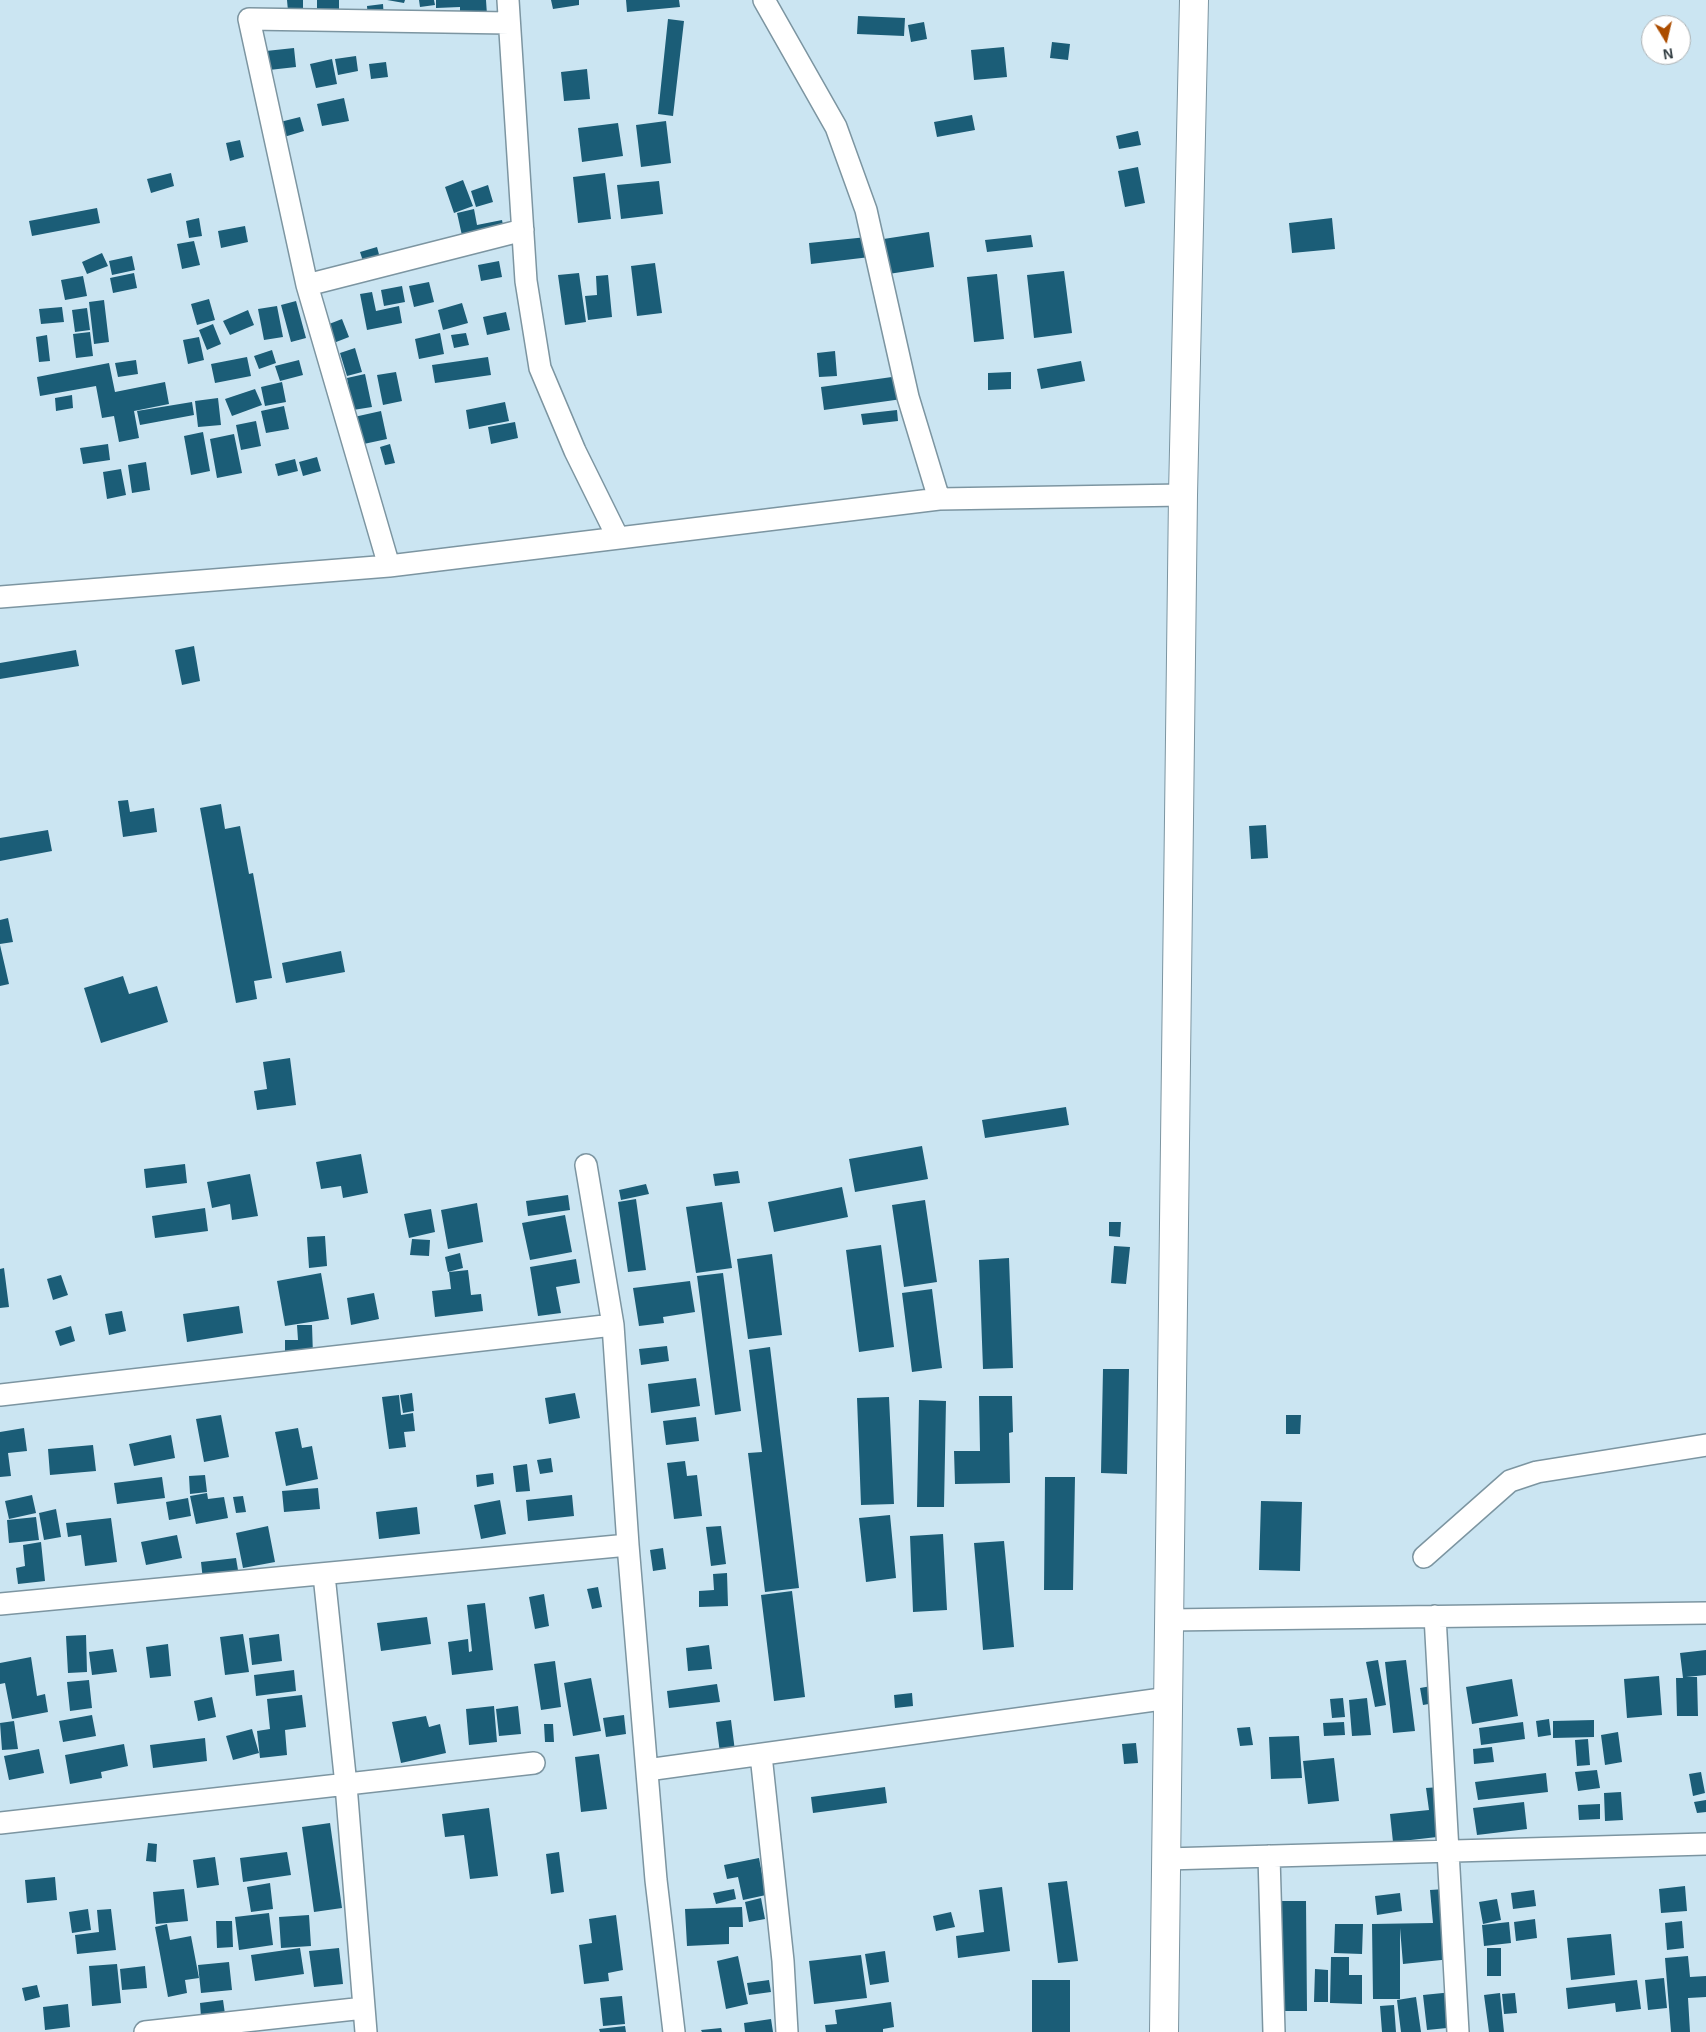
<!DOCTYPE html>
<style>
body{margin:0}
#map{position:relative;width:1706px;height:2032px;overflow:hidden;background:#cbe5f2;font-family:Helvetica,sans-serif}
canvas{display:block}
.north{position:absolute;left:1641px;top:15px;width:50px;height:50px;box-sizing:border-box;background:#fff;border:1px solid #acb1b3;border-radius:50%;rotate:171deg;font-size:14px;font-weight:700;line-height:20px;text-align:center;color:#303b40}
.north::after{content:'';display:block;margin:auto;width:18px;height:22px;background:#ac4d00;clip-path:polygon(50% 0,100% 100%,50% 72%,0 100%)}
</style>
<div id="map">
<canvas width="1706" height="2032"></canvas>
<div class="north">N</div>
</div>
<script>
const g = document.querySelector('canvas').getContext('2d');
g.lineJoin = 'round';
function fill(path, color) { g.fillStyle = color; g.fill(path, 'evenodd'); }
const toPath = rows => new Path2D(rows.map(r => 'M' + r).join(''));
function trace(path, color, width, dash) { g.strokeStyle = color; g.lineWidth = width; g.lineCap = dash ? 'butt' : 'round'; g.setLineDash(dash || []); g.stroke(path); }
const building = toPath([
 [287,0,303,0,303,10,288,11],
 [317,0,339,0,339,19,317,18],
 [387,0,405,0,404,3],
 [419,0,434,0,435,5,420,7],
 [436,0,486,0,487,15,460,16,460,7,436,8],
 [551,0,579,0,579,5,553,9],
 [626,0,679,0,680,7,627,12],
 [383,4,384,19,368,20,367,6],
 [858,16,905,18,904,36,857,34],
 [668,19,684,21,673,116,658,114],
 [924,22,927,39,911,42,908,25],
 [1052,42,1070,44,1068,60,1050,58],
 [1004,47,1007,77,974,80,971,50],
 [294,48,296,67,269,70,266,51],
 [356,56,358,71,338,75,335,59],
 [332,59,337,84,316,88,310,64],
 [386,62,388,77,371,79,369,64],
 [587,69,590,99,564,101,561,72],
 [344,98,349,121,322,126,317,104],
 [972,115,975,130,937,137,934,122],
 [300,117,304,131,284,137,280,122],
 [666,121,671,163,641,167,636,125],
 [618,123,623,156,582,162,578,128],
 [1138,131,1141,145,1119,149,1116,136],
 [240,140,244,157,230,161,226,143],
 [1138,167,1145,203,1125,207,1118,171],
 [171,173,174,186,151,193,147,179],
 [605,173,611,219,578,223,573,177],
 [463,180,473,206,454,213,445,187],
 [659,181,663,214,621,219,617,185],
 [488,185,493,202,476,207,471,191],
 [97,208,100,223,32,236,29,221],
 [474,209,477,225,502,220,506,240,465,249,457,213],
 [199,218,202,236,189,238,186,221],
 [1332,218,1335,249,1292,253,1289,223],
 [245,226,248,242,221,248,218,231],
 [929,232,934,267,882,275,877,240],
 [1031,235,1033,247,987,252,985,240],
 [867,237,870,257,811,264,809,243],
 [194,241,200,265,182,269,177,244],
 [377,247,381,262,365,267,360,252],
 [102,253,108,266,87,274,82,262],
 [132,256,135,270,112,275,109,261],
 [499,261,502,277,481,281,478,265],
 [655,263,662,313,637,316,631,266],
 [1064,271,1072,333,1034,338,1027,275],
 [134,273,137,288,113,293,110,278],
 [579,273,586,322,565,325,558,275],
 [997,274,1004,339,974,342,967,277],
 [608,275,612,317,588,320,585,296,597,295,596,276],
 [83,276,87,296,65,300,61,280],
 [429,282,434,302,414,307,409,286],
 [402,286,405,302,384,306,381,290],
 [372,292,376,311,399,306,402,323,367,330,360,294],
 [209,299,215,320,197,325,191,304],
 [104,300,109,342,94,344,89,302],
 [296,301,306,338,291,342,281,305],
 [462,303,468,323,443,330,438,310],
 [277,306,283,337,264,340,258,309],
 [62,307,64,322,41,324,39,309],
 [87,308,90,330,75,332,72,310],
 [248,310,254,325,230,335,223,321],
 [506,312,510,330,487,335,483,317],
 [342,319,349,337,331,344,324,326],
 [213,324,221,344,207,350,199,330],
 [90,332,93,356,76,358,73,334],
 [440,333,444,354,419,359,415,339],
 [466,333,469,345,454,348,451,335],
 [47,335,50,361,39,362,36,337],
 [199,337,204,360,188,364,183,340],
 [355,348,362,372,347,376,340,353],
 [272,350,276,363,259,369,254,356],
 [835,351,837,376,819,377,817,353],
 [247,357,251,376,215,383,211,364],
 [488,357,491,375,435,383,432,365],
 [136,360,138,374,118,377,115,363],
 [299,360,303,375,280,381,275,366],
 [1081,361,1085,381,1041,389,1037,369],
 [109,363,115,392,165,382,169,404,134,411,139,438,119,442,114,416,102,418,96,386,40,396,37,377],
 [396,372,402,401,383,405,377,375],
 [1011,372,1011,389,988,390,988,373],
 [365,374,372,407,353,410,347,378],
 [899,376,902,399,824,410,821,387],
 [282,382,286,402,265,406,261,387],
 [255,389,262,405,232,416,225,399],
 [72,395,73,408,56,411,55,398],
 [218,398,221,425,198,427,195,401],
 [192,402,194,415,140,425,137,411],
 [505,402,509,421,469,429,466,410],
 [284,406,289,429,266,433,261,411],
 [897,410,898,421,863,425,861,414],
 [381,411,387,439,359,445,354,417],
 [256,421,261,446,241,450,236,425],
 [515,422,518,438,491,444,488,427],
 [203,432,210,471,191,475,184,436],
 [234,434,242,473,217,478,210,439],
 [108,444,110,460,83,464,80,448],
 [390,444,395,463,385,465,380,447],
 [317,457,321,471,303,476,299,462],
 [295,459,298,471,278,476,275,464],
 [146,462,150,490,132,493,128,465],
 [121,469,126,495,107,499,103,472],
 [194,646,200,681,182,685,175,650],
 [76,650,79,666,0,679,0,663],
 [128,800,130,812,154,808,157,832,123,837,118,801],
 [221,804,225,829,240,826,249,874,253,873,272,978,254,981,257,999,236,1003,200,808],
 [1266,825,1268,858,1251,859,1249,826],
 [48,830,52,851,0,861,0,838],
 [8,918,13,942,0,944,0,920],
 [0,945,9,984,0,986],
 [341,951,345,972,286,983,282,963],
 [123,976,129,994,157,986,168,1022,101,1043,84,988],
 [290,1058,296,1105,257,1110,254,1091,267,1089,263,1062],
 [1066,1107,1069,1125,985,1138,982,1120],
 [922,1146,928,1179,855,1192,849,1159],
 [361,1154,368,1193,343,1198,341,1186,321,1189,316,1162],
 [185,1164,187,1183,146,1188,144,1169],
 [738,1171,740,1183,715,1186,713,1174],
 [250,1174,258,1216,232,1220,230,1204,212,1208,207,1182],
 [646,1184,649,1194,621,1200,619,1190],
 [842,1187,848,1217,774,1232,768,1202],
 [568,1195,570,1210,528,1216,526,1201],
 [636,1199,646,1270,628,1272,618,1202],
 [925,1200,937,1282,904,1287,892,1205],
 [722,1202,732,1268,696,1273,686,1207],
 [477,1203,483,1242,448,1249,441,1210],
 [205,1208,208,1231,155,1238,152,1216],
 [431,1209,435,1232,409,1238,404,1214],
 [565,1215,572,1252,530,1260,522,1223],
 [1109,1222,1121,1222,1120,1237,1109,1236],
 [325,1236,327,1266,309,1268,307,1237],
 [412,1239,430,1240,429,1256,410,1255],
 [881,1245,894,1347,859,1352,846,1250],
 [1114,1246,1130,1247,1126,1284,1111,1283],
 [460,1253,463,1268,448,1272,445,1257],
 [772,1254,782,1335,748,1339,737,1259],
 [1009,1258,1013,1368,983,1369,979,1260],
 [576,1259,580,1283,556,1287,561,1313,538,1316,530,1267],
 [4,1268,9,1307,0,1308,0,1269],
 [468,1270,471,1295,481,1294,483,1311,435,1317,432,1291,451,1289,449,1272],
 [321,1273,329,1319,285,1326,277,1281],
 [723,1273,741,1411,715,1415,697,1276],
 [61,1275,68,1295,53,1300,47,1279],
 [690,1281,695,1312,663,1317,664,1323,639,1326,633,1288],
 [932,1289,942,1368,912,1372,902,1293],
 [374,1293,379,1319,351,1325,347,1298],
 [239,1306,243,1333,187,1342,183,1314],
 [122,1311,126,1331,109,1335,105,1314],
 [297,1325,312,1325,313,1356,285,1356,285,1340,298,1340],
 [71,1326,75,1341,60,1346,55,1331],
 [667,1346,669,1361,641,1365,639,1349],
 [770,1347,799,1588,765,1592,748,1453,762,1452,749,1350],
 [1103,1369,1129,1369,1127,1474,1101,1473],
 [696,1378,700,1406,651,1413,648,1384],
 [412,1393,414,1411,403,1413,400,1395],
 [575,1393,580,1418,549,1424,545,1398],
 [399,1395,401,1415,413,1413,415,1431,404,1432,406,1447,389,1449,382,1397],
 [979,1396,1012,1396,1013,1432,1009,1433,1010,1483,955,1484,954,1451,980,1451],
 [889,1397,894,1504,861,1505,857,1398],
 [919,1400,946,1401,944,1507,917,1507],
 [221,1415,229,1457,204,1462,196,1419],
 [1286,1415,1301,1415,1300,1434,1286,1434],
 [696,1417,699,1441,666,1445,663,1421],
 [24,1428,27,1451,8,1453,11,1476,0,1477,0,1432],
 [298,1428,302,1448,312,1446,318,1479,286,1486,275,1432],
 [171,1435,175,1458,134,1466,129,1444],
 [93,1445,96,1471,50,1475,48,1449],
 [551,1458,553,1472,540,1474,537,1460],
 [685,1461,687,1476,697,1475,702,1516,674,1519,667,1463],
 [527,1464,530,1491,516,1492,513,1466],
 [493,1473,494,1484,477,1487,476,1475],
 [205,1475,207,1492,190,1494,189,1476],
 [162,1477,165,1498,117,1504,114,1483],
 [1045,1477,1075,1477,1073,1590,1044,1590],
 [318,1488,320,1509,284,1512,282,1491],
 [207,1493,208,1499,224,1497,228,1518,196,1524,190,1496],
 [32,1495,36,1513,9,1519,5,1501],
 [572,1495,574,1516,528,1521,526,1500],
 [243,1496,246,1512,236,1513,233,1497],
 [188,1498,191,1516,169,1520,166,1502],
 [500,1500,506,1534,481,1539,474,1505],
 [1261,1501,1302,1502,1300,1571,1259,1570],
 [417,1507,420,1534,379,1539,376,1512],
 [56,1509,61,1537,44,1540,39,1513],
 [890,1515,896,1578,866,1582,859,1518],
 [36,1517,39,1540,9,1543,7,1520],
 [111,1518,117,1562,85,1566,81,1535,68,1537,66,1523],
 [268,1526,275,1562,243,1568,236,1533],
 [721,1526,726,1564,711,1566,706,1527],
 [943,1534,947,1610,913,1612,910,1536],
 [177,1535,182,1558,146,1565,141,1542],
 [1004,1541,1014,1647,983,1650,974,1543],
 [41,1542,45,1581,18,1584,16,1568,25,1566,23,1545],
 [663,1548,666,1569,653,1571,650,1550],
 [236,1558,239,1576,203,1580,201,1562],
 [727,1573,728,1606,699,1607,699,1591,714,1590,713,1574],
 [598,1587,602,1607,592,1609,587,1589],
 [792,1591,805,1697,774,1701,761,1595],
 [544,1594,549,1626,535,1629,529,1597],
 [485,1603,493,1670,452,1675,448,1642,468,1639,469,1652,472,1651,467,1605],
 [427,1617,431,1644,381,1651,377,1623],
 [243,1634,249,1672,225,1675,220,1637],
 [279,1634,282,1661,252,1665,249,1638],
 [86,1635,87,1672,68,1673,66,1636],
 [168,1644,171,1676,150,1678,146,1647],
 [709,1645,712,1669,688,1671,686,1648],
 [113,1649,117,1672,92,1675,89,1652],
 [1706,1650,1706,1675,1686,1677,1697,1677,1698,1716,1677,1716,1676,1678,1683,1678,1680,1653],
 [31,1657,37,1696,45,1694,48,1712,12,1719,5,1683,0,1684,0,1663],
 [1378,1660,1386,1705,1375,1707,1366,1662],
 [1406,1660,1415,1731,1393,1733,1385,1662],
 [555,1661,561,1707,541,1710,534,1664],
 [294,1670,296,1691,256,1696,254,1675],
 [1659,1676,1662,1715,1627,1718,1624,1679],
 [591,1678,601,1731,573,1736,564,1683],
 [1512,1679,1518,1716,1472,1724,1466,1687],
 [89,1680,92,1708,70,1711,67,1682],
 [717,1684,720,1702,669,1708,667,1691],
 [1437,1685,1440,1702,1423,1705,1420,1688],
 [912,1693,913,1706,895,1708,894,1695],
 [302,1695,306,1727,285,1730,287,1755,260,1758,257,1731,270,1729,267,1699],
 [212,1697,216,1717,198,1721,194,1701],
 [1343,1698,1345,1717,1332,1718,1330,1699],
 [1367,1698,1371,1735,1352,1736,1349,1700],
 [494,1706,497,1742,469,1745,466,1709],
 [518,1706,521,1734,499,1736,496,1709],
 [92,1715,96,1736,63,1742,59,1721],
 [624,1715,626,1734,606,1737,603,1718],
 [426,1716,429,1727,440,1724,446,1753,401,1763,392,1722],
 [1549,1719,1551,1735,1538,1737,1536,1721],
 [731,1720,735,1751,720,1753,716,1722],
 [1594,1720,1594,1737,1553,1738,1553,1721],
 [14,1721,18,1749,2,1750,0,1723],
 [1344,1722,1345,1735,1324,1736,1323,1723],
 [1523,1722,1525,1739,1481,1745,1479,1728],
 [544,1724,553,1724,554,1742,545,1742],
 [1250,1727,1253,1745,1240,1746,1237,1728],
 [252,1729,259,1753,233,1760,226,1736],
 [1618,1732,1622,1762,1605,1765,1601,1735],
 [1299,1736,1302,1778,1271,1779,1269,1737],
 [205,1738,207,1761,153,1768,150,1745],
 [1588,1739,1590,1765,1577,1766,1575,1740],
 [1136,1743,1138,1763,1124,1764,1122,1744],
 [124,1744,128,1766,101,1772,102,1778,70,1784,65,1755],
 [1492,1747,1494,1762,1474,1764,1473,1749],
 [39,1749,44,1773,9,1780,4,1756],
 [599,1754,607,1809,581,1812,575,1757],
 [1334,1758,1339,1801,1308,1804,1303,1761],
 [1597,1770,1600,1788,1578,1791,1575,1772],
 [1701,1772,1705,1793,1693,1796,1689,1774],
 [1546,1773,1548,1792,1478,1800,1475,1782],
 [885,1787,887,1803,813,1813,811,1797],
 [1440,1787,1446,1836,1393,1842,1390,1814,1429,1810,1426,1788],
 [1621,1792,1623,1820,1605,1821,1604,1793],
 [1706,1800,1706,1812,1697,1813,1694,1802],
 [1524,1802,1527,1829,1477,1835,1473,1808],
 [1600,1804,1600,1819,1579,1820,1578,1805],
 [489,1808,498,1876,470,1879,464,1835,445,1837,442,1814],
 [330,1823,342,1908,314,1912,302,1827],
 [148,1843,157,1844,156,1862,146,1861],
 [287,1852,291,1875,243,1882,240,1858],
 [559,1852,564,1892,551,1894,546,1854],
 [215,1857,219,1885,197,1888,193,1860],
 [759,1858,766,1895,743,1900,738,1877,727,1879,724,1865],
 [55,1877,57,1900,27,1903,25,1880],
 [1067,1881,1078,1961,1058,1963,1048,1883],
 [270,1883,273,1909,251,1912,247,1887],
 [1685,1886,1687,1911,1661,1913,1659,1889],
 [1002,1887,1010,1951,958,1958,956,1936,984,1932,979,1890],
 [184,1889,188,1921,156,1924,153,1892],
 [734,1889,736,1899,716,1904,713,1893],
 [1445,1889,1451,1959,1403,1964,1400,1928,1400,1999,1373,1999,1372,1924,1433,1923,1430,1890],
 [1534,1890,1536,1906,1513,1909,1511,1893],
 [1400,1893,1402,1911,1377,1915,1375,1896],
 [761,1898,765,1919,749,1922,745,1902],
 [1497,1899,1501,1920,1483,1924,1479,1902],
 [1271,1901,1306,1901,1307,2011,1265,2011],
 [742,1907,743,1927,729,1927,729,1944,687,1946,685,1909],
 [88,1909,91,1930,72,1933,69,1912],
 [111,1909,116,1950,77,1954,75,1935,99,1932,97,1910],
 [951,1912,955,1927,936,1931,933,1916],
 [269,1913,273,1945,239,1950,235,1917],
 [309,1915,311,1946,281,1948,279,1917],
 [616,1915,623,1970,608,1973,609,1981,584,1984,579,1945,592,1943,589,1919],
 [1535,1919,1537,1938,1516,1941,1514,1922],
 [216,1921,232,1921,233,1947,217,1948],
 [1682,1921,1684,1948,1667,1950,1665,1923],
 [1509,1922,1511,1943,1484,1946,1482,1925],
 [167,1924,170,1940,191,1936,199,1978,185,1980,187,1993,168,1997,155,1927],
 [1335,1924,1363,1924,1362,1954,1334,1953],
 [1611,1934,1615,1975,1571,1980,1567,1938],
 [300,1948,304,1974,255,1981,251,1955],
 [339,1948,343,1984,314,1987,309,1951],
 [1487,1948,1501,1948,1501,1976,1487,1976],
 [885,1951,889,1982,870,1985,865,1954],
 [861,1955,867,1998,814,2004,809,1961],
 [738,1956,748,2004,726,2009,717,1961],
 [1688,1956,1690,1977,1706,1976,1706,1997,1688,1998,1690,2032,1671,2032,1665,1958],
 [1331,1957,1349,1957,1349,1975,1362,1975,1362,2004,1330,2003],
 [229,1962,232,1990,201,1993,198,1965],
 [117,1964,121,2003,92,2006,89,1966],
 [145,1966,147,1988,122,1990,120,1969],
 [1315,1969,1328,1970,1328,2002,1314,2002],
 [1664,1978,1667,2008,1648,2010,1645,1980],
 [769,1980,771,1992,749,1995,747,1983],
 [1032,1980,1070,1980,1070,2032,1032,2032],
 [1637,1980,1641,2009,1616,2012,1615,2003,1568,2009,1566,1988],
 [37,1985,40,1997,25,2001,22,1988],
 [1453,1992,1457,2027,1427,2030,1423,1995],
 [1500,1993,1504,2032,1489,2032,1484,1995],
 [1515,1993,1517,2013,1504,2014,1502,1994],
 [622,1996,625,2024,603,2026,600,1998],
 [1416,1997,1421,2032,1401,2032,1397,2000],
 [223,2000,225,2014,201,2017,200,2003],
 [891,2002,894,2027,883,2029,883,2032,826,2032,825,2025,837,2024,835,2010],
 [68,2004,70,2027,45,2030,43,2007],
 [1394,2005,1396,2032,1382,2032,1380,2006],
 [771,2019,773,2032,745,2032,744,2023],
 [625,2026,626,2032,600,2032,599,2029],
 [721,2028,722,2032,702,2032,701,2030]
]);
const minor = toPath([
 [508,0,526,281,540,368,575,451,618,538],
 [764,0,836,127,866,210,908,397,939,499],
 [307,285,523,230],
 [389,566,307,285,249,19,509,23],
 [0,597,389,566,939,499,1183,495],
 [586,1165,613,1325,628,1545,656,1880,674,2032],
 [0,1395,613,1325],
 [1424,1557,1510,1481,1537,1472,1706,1445],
 [324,1575,346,1785,366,2032],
 [0,1604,628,1545],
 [1435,1616,1458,2032],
 [1168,1620,1706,1613],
 [761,1755,783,1961,787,2032],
 [647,1770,1169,1698],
 [0,1823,534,1763],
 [1269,1856,1274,2032],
 [1166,1859,1706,1844],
 [145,2032,364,2008]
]);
const primary = toPath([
 [1164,2032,1183,495,1194,0]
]);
fill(building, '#1b5d77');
trace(minor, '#7c95a1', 24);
trace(primary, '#7c95a1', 30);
trace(minor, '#fff', 21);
trace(primary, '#fff', 28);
</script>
